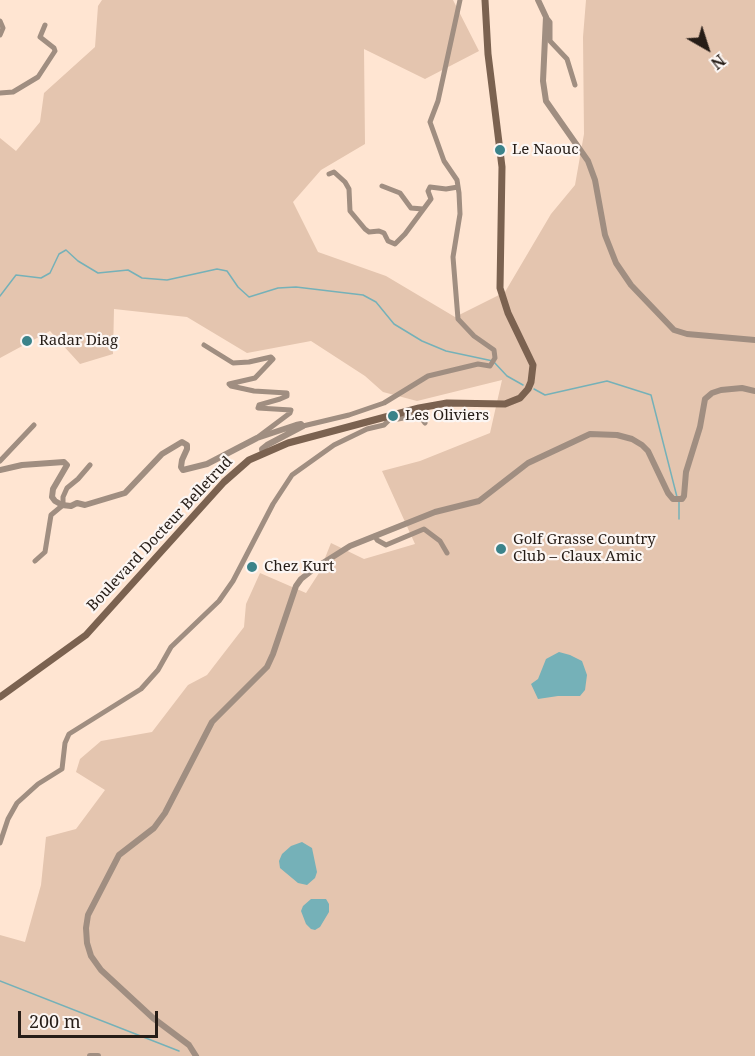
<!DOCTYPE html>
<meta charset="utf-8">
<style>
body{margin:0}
#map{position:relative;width:755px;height:1056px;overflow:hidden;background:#ffe5d2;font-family:"Noto Serif",serif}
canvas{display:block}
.north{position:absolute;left:677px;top:18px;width:60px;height:60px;-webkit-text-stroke:4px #fcf6f3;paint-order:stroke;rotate:141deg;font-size:16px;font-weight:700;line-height:24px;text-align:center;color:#261d17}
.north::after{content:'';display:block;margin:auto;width:21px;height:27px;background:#261d17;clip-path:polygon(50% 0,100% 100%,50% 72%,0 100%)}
.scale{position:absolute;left:18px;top:1011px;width:140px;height:27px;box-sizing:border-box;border:3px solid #261d17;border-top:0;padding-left:8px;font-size:18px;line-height:21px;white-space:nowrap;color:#261d17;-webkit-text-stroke:4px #fcf6f3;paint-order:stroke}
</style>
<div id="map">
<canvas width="755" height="1056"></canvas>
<div class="north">N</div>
<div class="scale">200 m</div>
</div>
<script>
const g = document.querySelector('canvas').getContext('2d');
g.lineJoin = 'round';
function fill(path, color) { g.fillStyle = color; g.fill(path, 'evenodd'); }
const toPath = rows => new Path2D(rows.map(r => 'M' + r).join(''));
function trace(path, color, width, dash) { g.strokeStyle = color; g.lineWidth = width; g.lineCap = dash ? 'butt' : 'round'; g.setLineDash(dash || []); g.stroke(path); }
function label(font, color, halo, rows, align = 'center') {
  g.font = font + ' "Noto Serif",serif'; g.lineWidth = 4.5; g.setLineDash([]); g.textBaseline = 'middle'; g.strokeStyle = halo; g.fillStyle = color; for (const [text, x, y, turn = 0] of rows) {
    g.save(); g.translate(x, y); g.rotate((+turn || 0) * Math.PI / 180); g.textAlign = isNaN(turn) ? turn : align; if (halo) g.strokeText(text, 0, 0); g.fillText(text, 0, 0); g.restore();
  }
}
const green = toPath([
 [102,0,453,0,479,51,425,79,364,49,365,144,321,170,293,202,318,252,386,276,455,317,505,292,551,214,575,185,584,134,583,37,586,0,755,0,755,1056,0,1056,0,935,25,942,41,885,46,837,76,829,105,790,76,772,80,759,101,741,152,732,188,685,207,675,244,627,246,604,260,573,306,593,319,573,331,543,364,559,415,544,382,471,420,461,490,433,502,380,417,401,383,392,365,376,311,341,247,353,187,317,114,309,113,354,80,364,50,331,0,358,0,138,16,151,40,122,44,93,95,47,98,6]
]);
const water = toPath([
 [559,652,570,655,582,661,587,675,585,690,580,696,558,696,538,699,531,684,538,679,546,659],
 [302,842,312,848,317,872,315,878,307,885,298,883,280,868,279,861,282,854,291,846],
 [311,899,326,899,329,904,329,912,320,927,315,930,311,929,306,924,301,911,303,906]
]);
const stream = toPath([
 [0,296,16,275,41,278,50,273,59,254,66,250,78,261,98,273,128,270,142,278,167,280,217,269,227,271,238,287,249,297,278,288,296,287,363,295,376,302,394,324,422,341,446,351,493,361,507,376,523,385],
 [534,389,545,395,607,381,651,395,677,497],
 [679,502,679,519],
 [0,981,179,1051]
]);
const minor = toPath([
 [546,17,550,22,550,41,567,59,575,85],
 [0,21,3,28,0,35],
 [0,93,13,92,38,77,55,51,54,48,40,37,45,25],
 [329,174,334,172,345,182,349,189,350,211,365,229,369,232,379,231,384,233,388,241,395,244,405,234,431,199,428,191,430,187,446,189,458,187],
 [382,186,400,193,411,208,423,209],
 [204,345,233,363,249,362,271,357,273,359,255,378,229,384,231,386,254,391,287,393,287,396,280,399,259,405,258,408,291,410,290,413,258,437],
 [303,426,349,415,384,403,428,376,478,364,490,366,495,358,494,350,474,336,458,319,453,257,460,214,459,193,457,180,444,161,430,122,438,101,460,0],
 [0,461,34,425],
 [375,536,377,540,386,545,424,529,440,541,447,553],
 [35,561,45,552,51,515,63,505,63,497,67,488,78,479,90,465],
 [0,843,8,819,17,803,38,784,62,769,65,743,69,734,141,689,158,670,171,647,219,601,233,581,273,504,292,475,334,445,367,429,384,425,393,416,398,419,419,415,425,423]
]);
const tertiary = toPath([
 [538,0,546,17,543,81,546,101,588,161,595,180,605,235,616,263,631,285,674,330,687,334,755,340],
 [263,453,262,449,267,445,303,426],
 [0,470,22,465,64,462,67,465,53,489,52,497,55,501,62,505,71,506,77,503,85,505,125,493,162,454,182,442,187,445,187,449,182,460,181,467,183,470,207,464,257,438,296,425,301,424,303,426],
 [90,1056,98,1056],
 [196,1056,189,1045,153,1018,101,970,91,956,87,943,86,928,88,915,119,855,154,828,165,813,212,722,267,667,273,654,296,586,301,579,315,568,350,546,435,512,479,501,528,463,590,434,617,435,632,439,642,445,648,451,668,493,673,499,682,499,684,496,686,472,700,427,705,399,712,393,721,390,742,388,755,391]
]);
const secondary = toPath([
 [0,697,86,635,224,482,249,460,288,443,419,408,447,403,505,404,520,398,528,389,531,382,533,365,508,313,500,288,502,167,488,54,485,0]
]);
const markers = [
 [500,150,6,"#3b838a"],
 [27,341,6,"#3b838a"],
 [393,416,6,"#3b838a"],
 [501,549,6,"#3b838a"],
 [252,567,6,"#3b838a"]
];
const poiNames = [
 ["Le Naouc",512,150],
 ["Radar Diag",39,341],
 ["Les Oliviers",405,416],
 ["Golf Grasse Country",513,540],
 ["Club – Claux Amic",513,557],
 ["Chez Kurt",264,567]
];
const streetNames = [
 ["Boulevard Docteur Belletrud",160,534,-47]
];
fill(green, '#e4c5af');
fill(water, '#75b1b8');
trace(stream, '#75b1b8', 1.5);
trace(minor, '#a08e81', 5);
trace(tertiary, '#a08e81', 6);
trace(secondary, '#7b6250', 7);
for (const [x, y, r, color] of markers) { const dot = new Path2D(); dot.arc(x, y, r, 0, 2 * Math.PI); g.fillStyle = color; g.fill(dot); trace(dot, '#fcf6f3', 2); }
label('15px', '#261d17', '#fcf6f3', poiNames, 'left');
label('15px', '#261d17', '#fcf6f3', streetNames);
</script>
